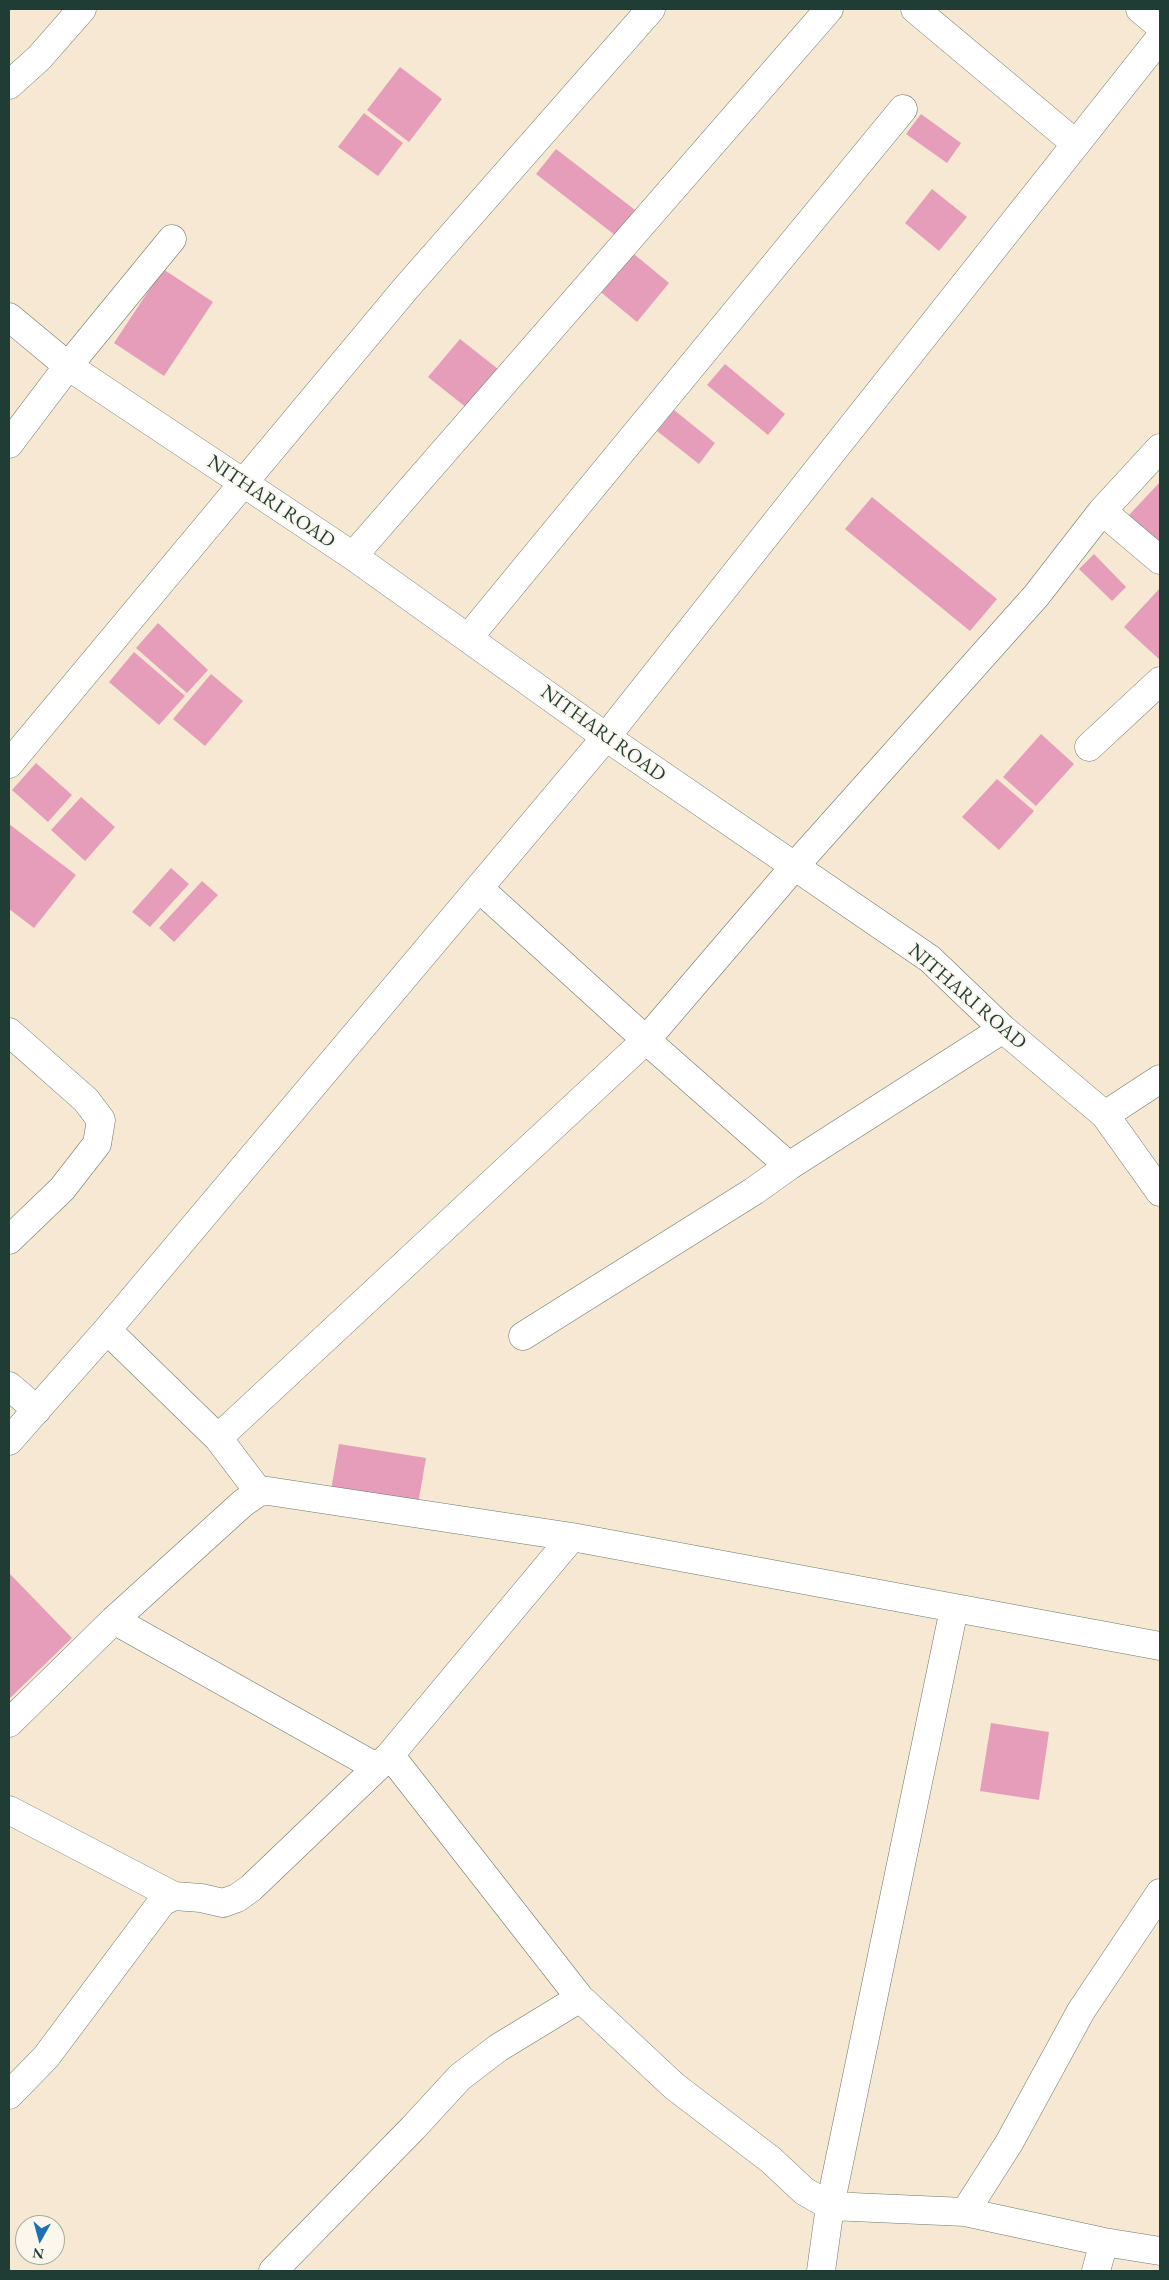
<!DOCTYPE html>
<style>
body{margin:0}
#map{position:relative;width:1169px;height:2280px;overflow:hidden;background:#f6e8d2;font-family:"EB Garamond",serif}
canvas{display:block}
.frame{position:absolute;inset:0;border:10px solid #1f3d34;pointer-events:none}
.north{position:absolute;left:15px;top:2215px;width:50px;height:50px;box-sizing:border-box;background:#fbf7ec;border:1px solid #a3ada2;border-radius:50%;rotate:187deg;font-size:14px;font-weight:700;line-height:20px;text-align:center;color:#1f3d34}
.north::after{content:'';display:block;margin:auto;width:18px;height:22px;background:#1f6fb2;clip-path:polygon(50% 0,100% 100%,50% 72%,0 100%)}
</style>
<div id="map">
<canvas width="1169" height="2280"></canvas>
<div class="frame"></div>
<div class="north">N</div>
</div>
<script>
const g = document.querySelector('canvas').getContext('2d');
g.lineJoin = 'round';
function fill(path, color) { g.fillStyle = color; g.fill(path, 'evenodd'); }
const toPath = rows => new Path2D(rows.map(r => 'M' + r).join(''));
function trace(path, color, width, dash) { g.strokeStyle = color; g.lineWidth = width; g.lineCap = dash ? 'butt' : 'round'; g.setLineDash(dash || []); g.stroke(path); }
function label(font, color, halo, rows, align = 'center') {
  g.font = font + ' "EB Garamond",serif'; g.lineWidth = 4; g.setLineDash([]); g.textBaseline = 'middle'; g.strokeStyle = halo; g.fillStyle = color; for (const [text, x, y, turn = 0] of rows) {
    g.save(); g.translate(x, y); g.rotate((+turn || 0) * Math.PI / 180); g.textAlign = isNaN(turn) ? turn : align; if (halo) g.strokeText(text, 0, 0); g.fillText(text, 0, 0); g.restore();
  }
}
const building = toPath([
 [400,67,442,99,409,142,367,110],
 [364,113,403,143,378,176,338,147],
 [921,114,961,143,947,163,906,134],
 [556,149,639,213,620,239,536,174],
 [932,189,967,217,939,251,905,223],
 [629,250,669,283,637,322,597,289],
 [163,269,213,302,164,376,114,343],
 [460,339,503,373,472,412,428,377],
 [725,364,785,414,768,435,707,385],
 [674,410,715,443,699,464,657,431],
 [1160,482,1160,544,1129,515],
 [872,497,997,599,970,631,845,529],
 [1094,554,1126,587,1112,601,1079,569],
 [1160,588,1160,660,1124,627],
 [158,623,208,670,187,693,136,648],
 [134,652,185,696,159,725,109,682],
 [211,674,243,701,205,746,173,719],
 [1041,734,1074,764,1036,806,1003,777],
 [36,763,72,795,48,822,12,790],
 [997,779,1034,811,999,850,962,817],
 [81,797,115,827,85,861,51,830],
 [9,824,76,875,34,928,9,909],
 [171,868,189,884,150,927,132,912],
 [202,881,218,895,174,942,159,928],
 [339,1444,426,1458,418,1504,331,1490],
 [9,1573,72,1638,9,1699],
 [991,1723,1049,1732,1039,1800,980,1791]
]);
const street = toPath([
 [915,9,1076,144],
 [1140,9,1160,26],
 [9,85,39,58,82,9],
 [9,317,68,366,353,556,606,737,930,959,1003,1029,1105,1115,1160,1192],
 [9,444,68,366,172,239],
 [1102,511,1160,560],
 [353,556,829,9],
 [468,638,903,109],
 [1089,747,1160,681],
 [9,764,406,288,651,9],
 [480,889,646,1040,789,1166],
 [9,1032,86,1100,101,1120,97,1144,62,1189,9,1240],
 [1105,1115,1160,1079],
 [107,1330,218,1438,259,1492],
 [523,1336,754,1191,789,1166,1003,1029],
 [9,1386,37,1410],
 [218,1438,646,1040,794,867,1036,596,1102,511,1160,448],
 [9,1441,107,1330,606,737,1160,38],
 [114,1620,376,1767],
 [9,1723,114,1620,243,1503,259,1492,268,1491,572,1537,1160,1646],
 [390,1755,580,1998,674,2086,771,2160,804,2191,830,2206,965,2212,1104,2242,1160,2251],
 [9,1810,174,1896],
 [9,2095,46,2057,162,1902,174,1896,201,1898,223,1903,237,1898,251,1888,390,1755,572,1537],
 [965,2212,1009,2143,1081,2011,1160,1893],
 [273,2271,413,2128,460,2077,498,2048,580,1998],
 [821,2271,830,2206,954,1609],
 [1096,2271,1104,2242]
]);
const streetNames = [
 ["NITHARI ROAD",271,502,34],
 ["NITHARI ROAD",603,734,36],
 ["NITHARI ROAD",967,997,41]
];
fill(building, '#e59dba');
trace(street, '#6a796b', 29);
trace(street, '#fff', 28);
label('20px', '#1f3d34', '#fbf7ec', streetNames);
</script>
